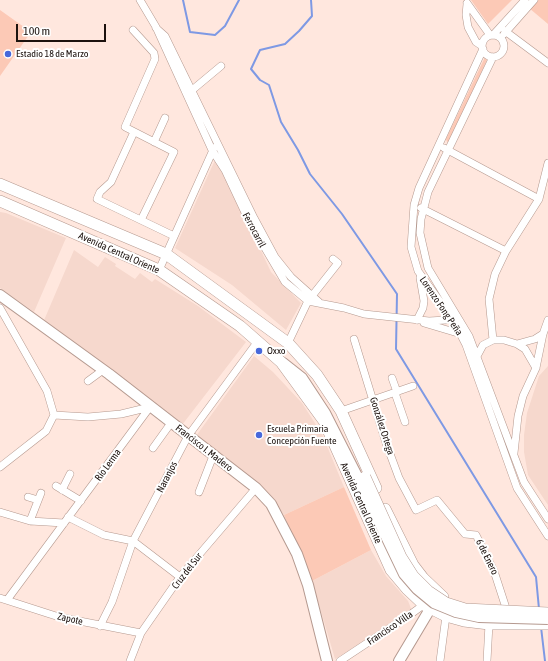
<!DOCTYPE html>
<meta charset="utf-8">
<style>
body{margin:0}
#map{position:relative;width:548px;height:661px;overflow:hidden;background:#ffe7de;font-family:"Asap Condensed",sans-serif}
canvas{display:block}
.scale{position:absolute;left:16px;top:24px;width:90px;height:18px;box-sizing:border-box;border:2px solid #1c120e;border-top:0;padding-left:5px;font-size:12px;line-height:14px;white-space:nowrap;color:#1c120e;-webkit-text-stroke:3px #fff;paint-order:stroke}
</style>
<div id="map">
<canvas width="548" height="661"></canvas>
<div class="scale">100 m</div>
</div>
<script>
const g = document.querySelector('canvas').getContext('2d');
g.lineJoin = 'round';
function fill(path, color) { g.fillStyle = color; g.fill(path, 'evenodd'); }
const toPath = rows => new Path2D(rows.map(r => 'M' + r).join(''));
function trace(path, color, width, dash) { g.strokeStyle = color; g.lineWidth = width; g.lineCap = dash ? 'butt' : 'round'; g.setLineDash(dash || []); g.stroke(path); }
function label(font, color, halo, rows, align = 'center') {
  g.font = font + ' "Asap Condensed",sans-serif'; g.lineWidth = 4; g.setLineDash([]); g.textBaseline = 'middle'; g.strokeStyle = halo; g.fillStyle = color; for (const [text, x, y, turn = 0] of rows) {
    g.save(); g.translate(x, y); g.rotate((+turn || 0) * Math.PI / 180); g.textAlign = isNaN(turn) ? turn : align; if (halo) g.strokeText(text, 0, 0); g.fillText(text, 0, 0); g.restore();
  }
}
const built = toPath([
 [215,160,226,176,271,272,301,303,286,330,232,285,175,248],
 [0,212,6,213,66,238,34,312,0,288],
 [74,250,98,267,105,257,116,264,115,266,135,279,140,273,152,282,155,279,198,306,246,342,182,425,42,325],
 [254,356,273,372,302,403,322,434,344,487,284,515,274,501,196,436],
 [548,366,548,505,528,475,524,452,524,435,527,413,539,376],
 [371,550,386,576,408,601,412,611,409,615,335,659,312,581]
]);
const green = toPath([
 [471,0,512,0,488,24],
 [537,0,548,0,548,24,529,8],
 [0,10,31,32,0,76],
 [485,57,487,60,450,141,447,142,446,139],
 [344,487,371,550,312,581,284,515]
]);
const stream = toPath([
 [183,0,190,32,215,35,225,26,239,0],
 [311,0,312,16,299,31,285,44,260,50,251,69,260,80,269,85,281,122,298,150,310,174,342,214,397,294,396,349,536,577,539,609],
 [541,627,545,661]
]);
const street = toPath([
 [140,0,156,27,212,150,225,170,249,221,285,282,308,301,344,308,364,314,429,321,446,320,455,316],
 [467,3,490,35],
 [467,4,466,15,468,27,476,42,482,46],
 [156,28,165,36,254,218,275,257,291,277,319,302],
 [133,30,154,53,155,59,125,127,174,152,141,220],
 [505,31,548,63],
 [504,34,534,0],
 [493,35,525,0],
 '482 46a11 11 0 1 1 22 0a11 11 0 1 1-22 0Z',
 [483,49,419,188,414,205,411,247,418,271,452,318,466,345,517,488,548,536],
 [493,57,428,192,421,219,420,233,428,268,469,336,524,482,548,519],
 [191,91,221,66],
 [134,132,111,182,100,192,97,199,174,236],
 [154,142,165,118],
 [444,148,539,199],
 [421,208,506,251],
 [159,270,214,148],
 [0,308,47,391,54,415,46,431,0,467],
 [417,320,423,308,424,301,420,278],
 [424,323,461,334],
 [354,339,386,443,399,478,416,510,437,500,465,534,476,535,494,571,506,608],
 [493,340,489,299,495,274,506,251,539,199,548,163],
 [288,343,308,301,338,263,333,259],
 [517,344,535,339,543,334],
 [476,358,483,345,493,340,504,340,517,344,525,349,536,368],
 [392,378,397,392],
 [88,381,103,370],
 [395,393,405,422],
 [341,411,413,386],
 [54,415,88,417,121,414,150,407],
 [153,448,171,423],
 [514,453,518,416,523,396,536,368,543,334,548,320],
 [56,486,81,501],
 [62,490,70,474],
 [199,492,213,456],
 [28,497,38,500],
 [0,512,30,521,64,523],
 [68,517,104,535,133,541,180,577],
 [30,521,41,493],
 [0,598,59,617,141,633],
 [7,600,150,407],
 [100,626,112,602,133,541,188,436,258,341],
 [130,661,141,633,180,577,256,488],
 [340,661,411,614,426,603],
 [440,661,446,616],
 [487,661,489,624]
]);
const secondary = toPath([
 [0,295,109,374,256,488,271,504,297,554,308,585,327,661],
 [283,363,302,378,325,413,359,480],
 [399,661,430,609,436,604]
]);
const primary = toPath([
 [0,184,166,254,288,343,317,375,341,411,376,488],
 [0,201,159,270,240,326,281,362,324,421,391,570,407,589,424,605,446,616,464,621,489,624,548,624],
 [385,509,413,565,423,578,443,597]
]);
const secondaryBridge = toPath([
 [359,480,404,574,417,589,434,603,456,612,479,617,548,619]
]);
const primaryBridge = toPath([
 [365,477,401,557,413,576,428,591,446,603,465,609,548,613]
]);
const markers = [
 [8,54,4,"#4768db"],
 [259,351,4,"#4768db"],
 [259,435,4,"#4768db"]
];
const poiNames = [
 ["Estadio 18 de Marzo",16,54],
 ["Oxxo",267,351],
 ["Escuela Primaria",267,429],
 ["Concepción Fuente",267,441]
];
const streetNames = [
 ["Ferrocarril",254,230,62],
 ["Avenida Central Oriente",119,253,24],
 ["Lorenzo Fong Peña",441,306,56],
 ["González Ortega",382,426,72],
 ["Francisco I. Madero",204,448,38],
 ["Río Lerma",108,465,-54],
 ["Naranjos",167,477,-63],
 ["Avenida Central Oriente",361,503,66],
 ["6 de Enero",487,557,64],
 ["Cruz del Sur",187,571,-52],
 ["Zapote",70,619,13],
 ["Francisco Villa",390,628,-34]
];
fill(built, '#f6d8cd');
fill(green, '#fcc9b6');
trace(stream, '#7e99e4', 2);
trace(street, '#b5998f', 8);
trace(secondary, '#b5998f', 12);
trace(primary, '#b5998f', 12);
trace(street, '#fff', 7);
trace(secondary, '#fff', 10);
trace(primary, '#fff', 11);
trace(secondaryBridge, '#b5998f', 12, []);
trace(primaryBridge, '#b5998f', 12, []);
trace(secondaryBridge, '#fff', 10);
trace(primaryBridge, '#fff', 11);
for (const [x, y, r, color] of markers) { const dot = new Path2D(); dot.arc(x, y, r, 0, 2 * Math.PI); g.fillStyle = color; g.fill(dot); trace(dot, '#fff', 1.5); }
label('10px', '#1c120e', '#fff', poiNames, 'left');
label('10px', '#1c120e', '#fff', streetNames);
</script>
